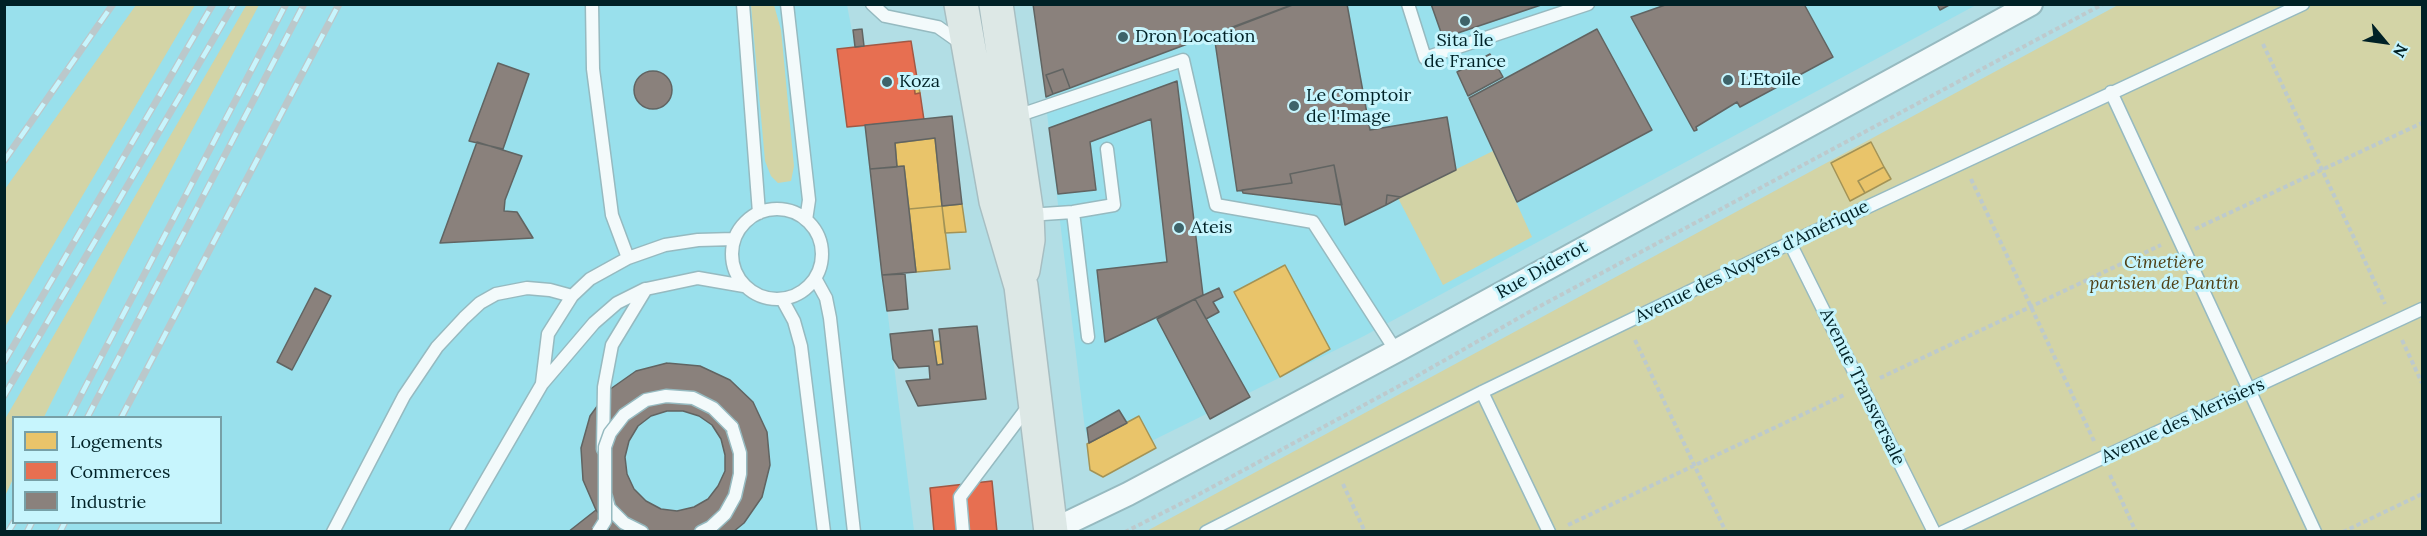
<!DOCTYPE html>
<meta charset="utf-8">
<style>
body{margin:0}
#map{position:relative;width:2427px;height:536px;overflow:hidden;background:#b2dee5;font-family:Lora,serif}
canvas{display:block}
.frame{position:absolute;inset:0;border:6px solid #002126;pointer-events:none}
.legend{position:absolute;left:12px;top:416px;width:210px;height:108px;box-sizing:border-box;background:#c7f5fd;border:2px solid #77a0a7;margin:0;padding:8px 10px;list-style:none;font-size:18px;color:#002126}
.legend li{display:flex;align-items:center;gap:12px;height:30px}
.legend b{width:30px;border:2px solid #77a0a7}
.north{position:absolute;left:2355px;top:12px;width:60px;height:60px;-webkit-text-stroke:4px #c7f5fd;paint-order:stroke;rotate:119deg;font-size:16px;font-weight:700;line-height:24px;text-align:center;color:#002126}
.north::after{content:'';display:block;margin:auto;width:21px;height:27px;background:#002126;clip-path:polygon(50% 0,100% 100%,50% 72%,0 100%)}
</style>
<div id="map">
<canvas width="2427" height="536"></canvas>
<div class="frame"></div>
<ul class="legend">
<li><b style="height:16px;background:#e9c46a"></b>Logements</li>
<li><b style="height:16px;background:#e76f51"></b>Commerces</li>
<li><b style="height:16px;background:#8a817c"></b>Industrie</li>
</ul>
<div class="north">N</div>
</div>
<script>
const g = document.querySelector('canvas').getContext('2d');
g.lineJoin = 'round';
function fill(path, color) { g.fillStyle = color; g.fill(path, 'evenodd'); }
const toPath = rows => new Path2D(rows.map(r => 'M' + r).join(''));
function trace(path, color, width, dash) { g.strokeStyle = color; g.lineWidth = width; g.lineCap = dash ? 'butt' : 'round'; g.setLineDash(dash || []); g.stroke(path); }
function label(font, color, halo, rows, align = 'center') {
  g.font = font + ' Lora,serif'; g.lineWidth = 6; g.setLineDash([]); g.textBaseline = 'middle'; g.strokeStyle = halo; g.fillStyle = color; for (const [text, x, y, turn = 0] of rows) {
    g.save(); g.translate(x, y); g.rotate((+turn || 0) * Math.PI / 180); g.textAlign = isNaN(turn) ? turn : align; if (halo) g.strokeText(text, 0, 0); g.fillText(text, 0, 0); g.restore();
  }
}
const built = toPath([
 [4,5,847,5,855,47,837,49,847,127,865,125,914,531,5,531],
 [14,418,220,418,220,522,14,522],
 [1034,5,1976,5,1364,336,1097,468,1085,429]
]);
const green = toPath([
 [247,4,259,5,120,265,44,417,14,418,13,479,5,496,5,419],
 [136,5,195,5,5,327,5,189],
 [751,5,774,5,781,30,794,166,791,181,778,183,771,176,765,161],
 [2118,5,2422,5,2422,531,1145,532],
 [1493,151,1532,237,1443,285,1398,198]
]);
const homes = toPath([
 [918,84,920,93,915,94,914,85,918,84],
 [935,138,942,206,909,209,904,166,897,167,895,143,935,138],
 [1871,142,1884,167,1858,181,1865,193,1850,201,1831,163,1871,142],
 [1884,167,1891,179,1865,193,1858,181,1884,167],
 [962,204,966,232,945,233,942,206,962,204],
 [942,206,950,269,916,272,909,209,942,206],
 [1285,265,1330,349,1280,377,1234,292,1285,265],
 [940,341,943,364,937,365,933,342,940,341],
 [1139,416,1156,448,1103,477,1090,470,1087,444,1139,416]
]);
const shops = toPath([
 [911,41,918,84,914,85,915,94,920,93,924,120,847,127,837,49,911,41],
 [992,481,997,532,934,532,930,488,992,481]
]);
const industry = toPath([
 [1033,4,1294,4,1070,88,1063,69,1046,75,1053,94,1046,97,1033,4],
 [1295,4,1347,4,1370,130,1447,117,1456,170,1401,197,1387,195,1386,205,1345,225,1334,165,1290,174,1292,183,1237,191,1214,35,1295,4],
 [1431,4,1544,4,1443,38,1431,4],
 [1668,4,1804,4,1833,57,1740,107,1737,102,1696,127,1697,130,1694,131,1631,17,1668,4],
 [1937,4,1951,4,1940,10,1937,4],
 [862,29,864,46,855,47,853,30,862,29],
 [1597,29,1652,130,1517,202,1469,98,1597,29],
 [1490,54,1503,77,1468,96,1457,72,1490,54],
 [498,63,529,74,503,149,469,141,498,63],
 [1063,69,1070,88,1053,94,1046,75,1063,69],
 '634 90a19 19 0 1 1 38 0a19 19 0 1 1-38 0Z',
 [1177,81,1203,295,1105,342,1097,270,1167,262,1151,119,1090,142,1096,190,1058,194,1049,128,1177,81],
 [952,116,962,204,942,206,935,138,895,143,897,167,870,169,865,125,952,116],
 [477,142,522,156,505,200,504,211,517,212,533,238,440,243,477,142],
 [1334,165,1342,205,1243,193,1242,190,1292,183,1290,174,1334,165],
 [904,166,916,272,882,275,870,169,904,166],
 [1387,195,1401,197,1386,205,1387,195],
 [905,274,908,309,887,311,882,275,905,274],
 [315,288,331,296,292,370,277,362,315,288],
 [1219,288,1223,297,1213,302,1219,312,1206,319,1195,299,1219,288],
 [1195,299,1250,397,1210,419,1157,319,1195,299],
 [977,326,986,399,918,406,906,381,930,379,929,366,899,368,893,359,890,334,932,330,937,365,943,364,939,329,977,326],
 [667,363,700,366,730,380,753,402,767,432,770,465,762,497,744,523,733,532,610,532,608,525,596,510,583,480,581,448,590,416,609,390,636,371,667,363],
 [667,411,683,411,699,416,712,425,721,439,725,455,725,471,718,486,708,499,694,507,677,511,661,509,646,501,634,489,627,474,625,457,629,441,638,426,651,416,667,411],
 [1119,410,1127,423,1089,443,1087,428,1119,410],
 [596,510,608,525,610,532,568,532,596,510]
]);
const path = toPath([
 [2263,44,2385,304],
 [1971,179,2094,441],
 [2195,229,2422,123],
 [1635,340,1726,532],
 [2402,340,2422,383],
 [1880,378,2161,245],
 [2110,475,2136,532],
 [1343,484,1365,532],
 [1568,525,1844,395],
 [1125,532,1192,498,1401,385,1531,311,2103,4],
 [2343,532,2422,494]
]);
const lane = toPath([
 [592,4,593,69,612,215,628,258],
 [743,4,759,213],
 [787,4,809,200,806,220],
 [872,4,885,16,938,27,962,44],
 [1408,4,1425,58,1588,4],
 [2111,92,2315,532],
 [1014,117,1183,60,1216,205,1313,222,1396,351],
 '732 254a45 45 0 1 1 90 0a45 45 0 1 1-90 0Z',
 [1073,212,1088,337],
 [1028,215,1073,212,1114,205,1107,149],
 [1790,243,1934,532],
 [815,278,826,298,830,318,854,532],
 [782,299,794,321,801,346,824,532],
 [542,383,548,334,572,296,590,279,628,258,665,245,698,240,734,239],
 [1482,392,1549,532],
 [603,449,604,387,612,345,646,289,698,278,744,286],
 [606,497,609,508,624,523,642,532],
 [333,532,404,396,437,347,464,318,480,303,496,294,527,288,550,290,572,296],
 [456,532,542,384,594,323,617,303,645,289],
 [701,532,711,527,725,514,735,496,740,474,740,453,732,427],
 [963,532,960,497,1030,404],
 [1206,532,1482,392,1790,243,2303,4],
 [1943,532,2422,309]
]);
const street = toPath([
 [1051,531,1128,494,1396,351,2031,4]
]);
const primary = toPath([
 [961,4,996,201,1021,286,1051,532],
 [996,4,1027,215,1028,240,1023,270]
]);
const rail = toPath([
 [4,161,113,4],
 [4,362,213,4],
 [4,396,234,4],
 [69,418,286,4],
 [87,418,304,4],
 [121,418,339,4],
 [8,532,14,522],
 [27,532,32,522],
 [60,532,65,522]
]);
const laneBridge = toPath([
 [598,532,605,521,605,447,610,433,624,415,646,400,666,396,693,398,713,408,732,427]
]);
const markers = [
 [1465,21,6,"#3e6369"],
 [1123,37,6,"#3e6369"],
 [1728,80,6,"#3e6369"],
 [887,82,6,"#3e6369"],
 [1294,106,6,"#3e6369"],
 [1179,228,6,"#3e6369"]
];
const poiNames = [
 ["Dron Location",1135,37],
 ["Sita Île",1465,41,"center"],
 ["de France",1465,62,"center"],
 ["L'Etoile",1740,80],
 ["Koza",899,82],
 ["Le Comptoir",1306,96],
 ["de l'Image",1306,117],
 ["Ateis",1191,228]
];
const streetNames = [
 ["Avenue des Noyers d'Amérique",1752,262,-26],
 ["Rue Diderot",1542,270,-29],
 ["Avenue Transversale",1862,387,64],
 ["Avenue des Merisiers",2183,421,-25]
];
const parkNames = [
 ["Cimetière",2164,263],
 ["parisien de Pantin",2164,284]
];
fill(built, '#99e0ec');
fill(green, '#d3d4a6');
fill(homes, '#e9c46a');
trace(homes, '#a39356', 1.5);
fill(shops, '#e76f51');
trace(shops, '#a25844', 1.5);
fill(industry, '#8a817c');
trace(industry, '#616462', 1.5);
trace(lane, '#96bac0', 15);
trace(street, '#96bac0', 26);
trace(primary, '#a7bec2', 36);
trace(path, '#bdcacd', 4, [4.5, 3]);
trace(lane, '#f3fafb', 12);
trace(street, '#f3fafb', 22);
trace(primary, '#dde8e6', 33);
trace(rail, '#bbc8cb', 7);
trace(rail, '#c7f5fd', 4.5, [14]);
trace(laneBridge, '#96bac0', 15, []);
trace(laneBridge, '#f3fafb', 12);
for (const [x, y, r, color] of markers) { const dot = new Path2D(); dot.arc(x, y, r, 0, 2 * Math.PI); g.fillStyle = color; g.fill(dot); trace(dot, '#c7f5fd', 2); }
label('18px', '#002126', '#c7f5fd', poiNames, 'left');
label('18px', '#002126', '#c7f5fd', streetNames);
label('italic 18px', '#504117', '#c7f5fd', parkNames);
</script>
